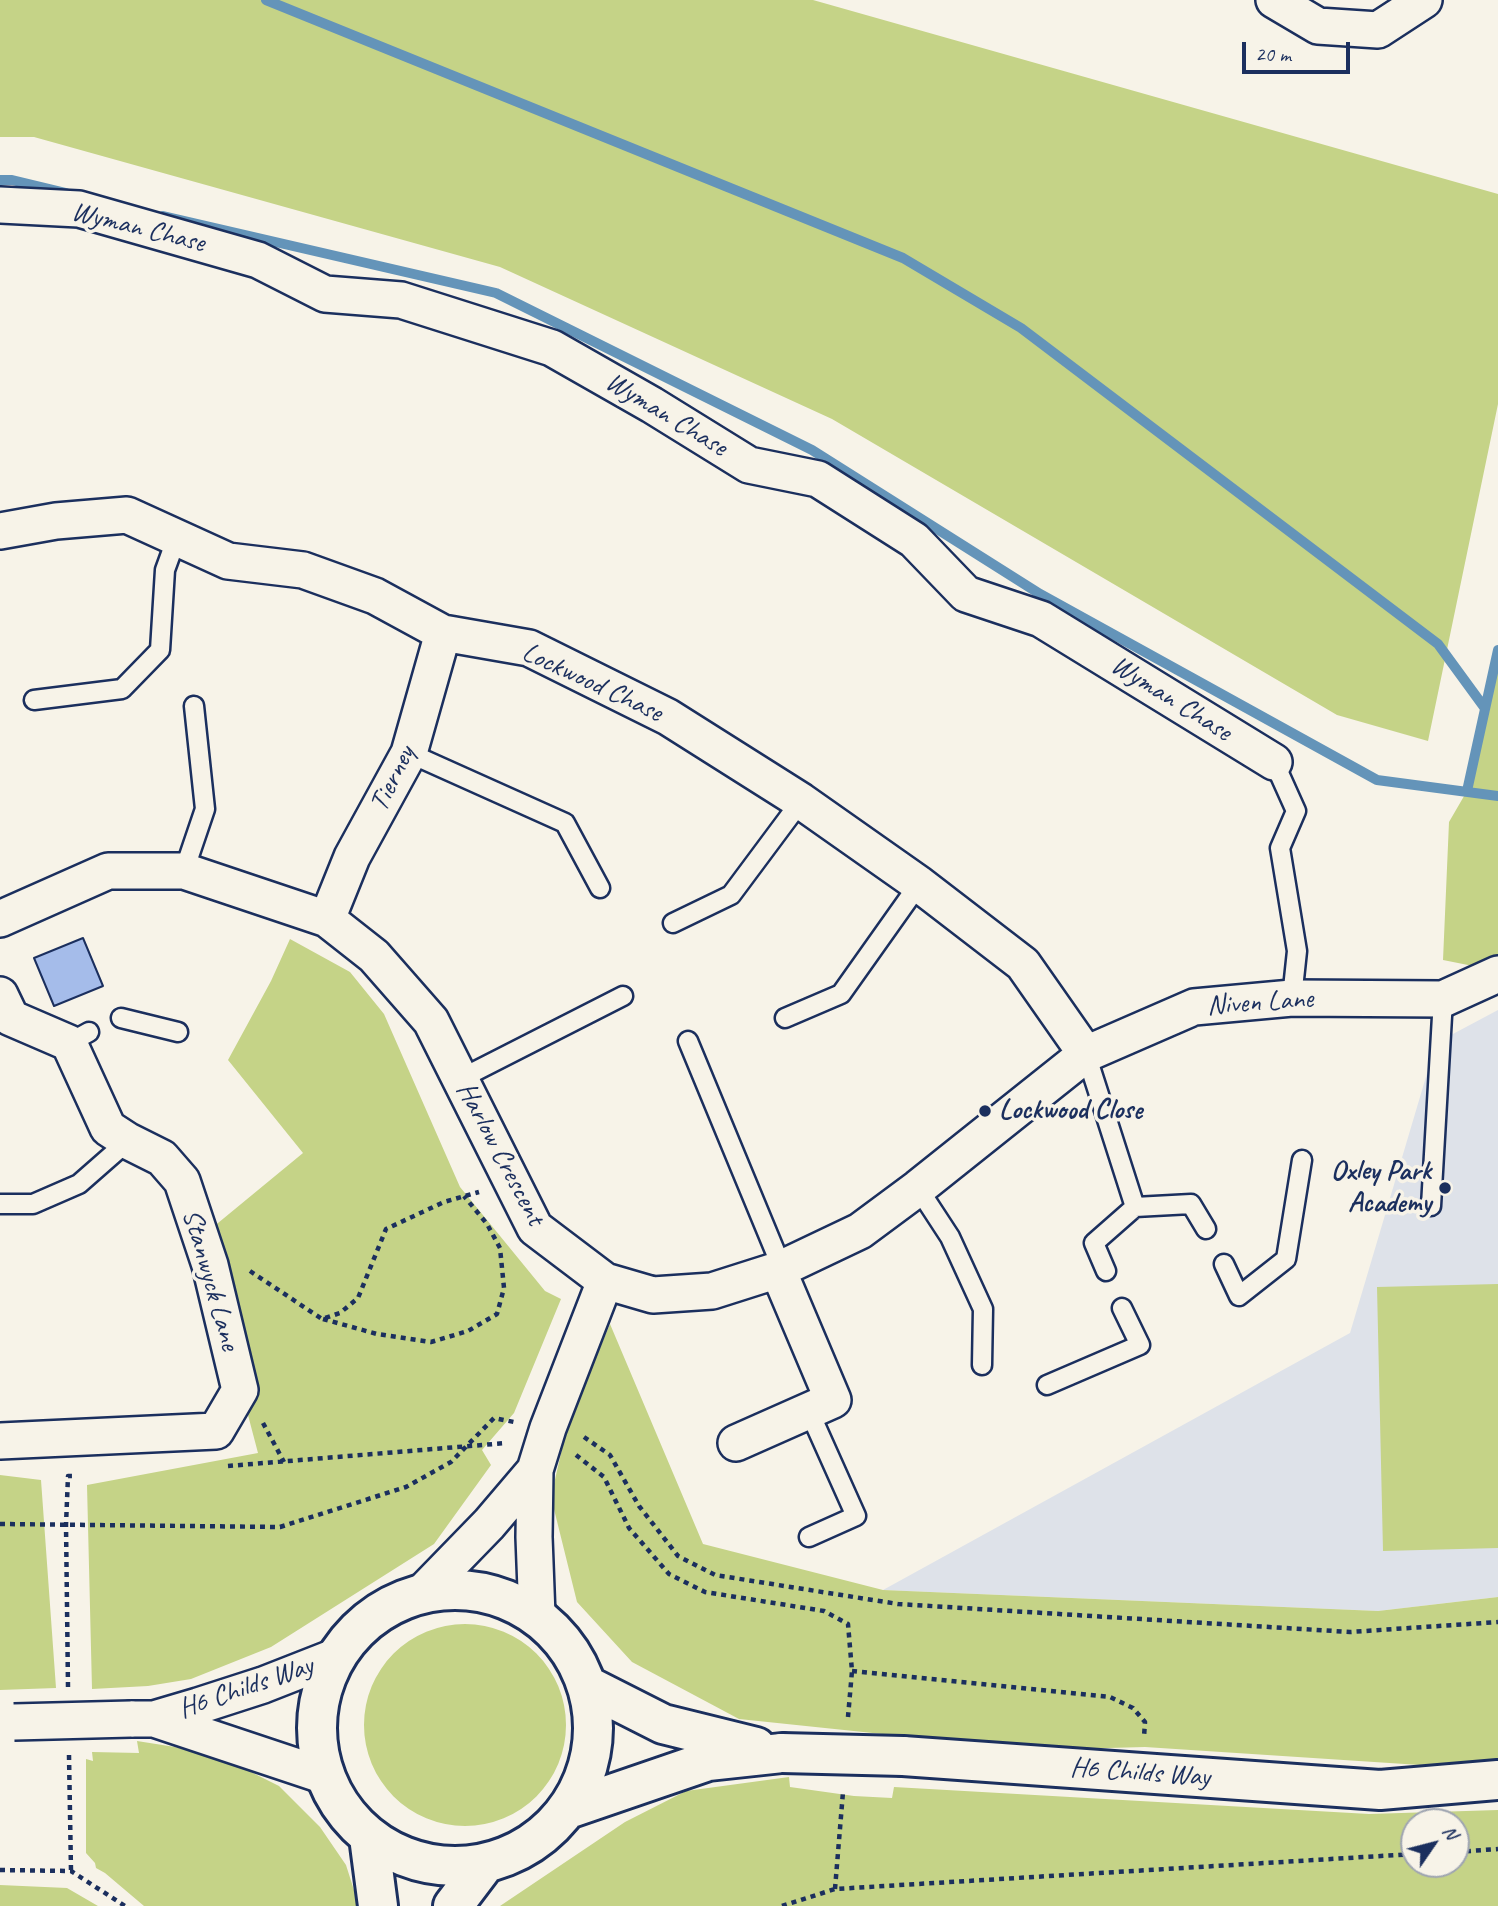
<!DOCTYPE html>
<style>
body{margin:0}
#map{position:relative;width:1498px;height:1906px;overflow:hidden;background:#f7f3e8;font-family:Caveat,sans-serif}
canvas{display:block}
.north{position:absolute;left:1400px;top:1808px;width:70px;height:70px;box-sizing:border-box;background:#f7f3e8;border:2px solid #9fa5b1;border-radius:50%;rotate:55deg;font-size:19px;font-weight:700;line-height:28px;text-align:center;color:#1b2f5e}
.north::after{content:'';display:block;margin:auto;width:24px;height:32px;background:#1b2f5e;clip-path:polygon(50% 0,100% 100%,50% 72%,0 100%)}
.scale{position:absolute;left:1242px;top:42px;width:108px;height:32px;box-sizing:border-box;border:4px solid #1b2f5e;border-top:0;padding-left:9px;font-size:21px;line-height:24px;white-space:nowrap;color:#1b2f5e;-webkit-text-stroke:5px #f7f3e8;paint-order:stroke}
</style>
<div id="map">
<canvas width="1498" height="1906"></canvas>
<div class="north">N</div>
<div class="scale">20 m</div>
</div>
<script>
const g = document.querySelector('canvas').getContext('2d');
g.lineJoin = 'round';
function fill(path, color) { g.fillStyle = color; g.fill(path, 'evenodd'); }
const toPath = rows => new Path2D(rows.map(r => 'M' + r).join(''));
function trace(path, color, width, dash) { g.strokeStyle = color; g.lineWidth = width; g.lineCap = dash ? 'butt' : 'round'; g.setLineDash(dash || []); g.stroke(path); }
function label(font, color, halo, rows, align = 'center') {
  g.font = font + ' Caveat,sans-serif'; g.lineWidth = 7; g.setLineDash([]); g.textBaseline = 'middle'; g.strokeStyle = halo; g.fillStyle = color; for (const [text, x, y, turn = 0] of rows) {
    g.save(); g.translate(x, y); g.rotate((+turn || 0) * Math.PI / 180); g.textAlign = isNaN(turn) ? turn : align; if (halo) g.strokeText(text, 0, 0); g.fillText(text, 0, 0); g.restore();
  }
}
const built = toPath([
 [1498,1010,1498,1597,1378,1611,883,1590,1350,1333,1436,1043]
]);
const green = toPath([
 [0,0,813,0,1498,194,1498,404,1428,741,1337,715,832,419,500,267,34,137,0,137],
 [1498,650,1498,971,1443,960,1449,822,1467,791],
 [290,939,350,972,384,1014,460,1187,545,1291,561,1299,514,1413,482,1450,491,1465,434,1544,271,1647,191,1679,148,1686,92,1689,87,1485,258,1453,201,1237,303,1153,228,1060,271,981],
 [1498,1284,1498,1548,1383,1551,1377,1287],
 [610,1324,703,1544,883,1590,1378,1611,1498,1597,1498,1759,1420,1765,1145,1747,1035,1750,739,1719,632,1662,577,1602,551,1497,567,1427],
 [0,1475,41,1480,56,1688,0,1690],
 '364 1725a101 101 0 1 1 202 0a101 101 0 1 1-202 0Z',
 [137,1741,175,1747,235,1764,279,1786,320,1827,346,1865,359,1906,144,1906,105,1873,96,1868,95,1863,86,1853,86,1759,93,1761,92,1752,139,1753],
 [789,1777,790,1787,854,1796,892,1798,894,1787,1369,1814,1498,1810,1498,1906,500,1906,625,1822,686,1791],
 [1456,1822,1456,1864,1414,1864,1414,1822],
 [0,1885,67,1888,98,1906,0,1906]
]);
const stream = toPath([
 [266,0,903,258,1021,328,1438,644,1484,707],
 [0,180,12,180,66,193],
 [163,216,496,293,812,450,1040,594,1377,780,1498,796],
 [1467,791,1498,650]
]);
const building = toPath([
 [83,938,103,986,54,1006,34,958,83,938]
]);
const path = toPath([
 [250,1271,322,1319,340,1313,358,1298,386,1229,444,1202,479,1192],
 [323,1319,377,1334,431,1342,468,1331,497,1314,504,1288,500,1248,487,1224,464,1196],
 [263,1423,284,1462],
 [584,1437,610,1455,639,1506,678,1556,715,1575,898,1604,1350,1632,1498,1622],
 [576,1455,604,1477,629,1528,669,1574,705,1592,824,1611,848,1624,852,1671,848,1717],
 [228,1466,506,1443],
 [0,1524,280,1527,406,1487,451,1462,494,1418,514,1422],
 [852,1671,1110,1697,1133,1708,1145,1722,1144,1737],
 [68,1687,66,1525,68,1476,73,1476],
 [69,1755,71,1871],
 [1456,1852,1498,1849],
 [0,1870,71,1871,125,1906],
 [835,1889,843,1792],
 [782,1906,835,1889,1414,1854]
]);
const lane = toPath([
 [34,700,122,689,160,650,165,570,177,537],
 [409,753,565,823,600,888],
 [1274,762,1296,811,1280,848,1297,951,1292,998],
 [184,871,205,809,194,706],
 [673,923,731,895,801,801],
 [121,1018,178,1032],
 [785,1018,841,994,919,884],
 [688,1041,782,1268],
 [69,1043,89,1032],
 [1086,1054,1135,1207],
 [460,1079,623,996],
 [918,1188,950,1237,983,1309,982,1365],
 [0,1204,33,1204,79,1184,128,1141],
 [1431,1206,1443,999],
 [1224,1264,1239,1296,1286,1259,1302,1160],
 [1106,1271,1094,1243,1135,1207,1191,1204,1206,1229],
 [1047,1385,1140,1345,1122,1308],
 [809,1537,856,1516,809,1411]
]);
const street = toPath([
 [1274,0,1318,26,1378,30,1424,0],
 [0,205,79,209,258,260,325,294,401,300,552,348,652,405,749,465,818,479,914,540,966,594,1041,619,1274,762],
 [0,531,56,521,127,515,228,561,303,570,375,596,443,633,529,648,668,717,801,801,919,884,1023,964,1086,1054],
 [0,919,108,871,184,871,327,919,374,956,431,1021,535,1228,605,1281,653,1295,712,1291,778,1270,860,1231,918,1188,1086,1054,1194,1007,1292,998,1443,999,1498,974],
 [327,919,352,857,409,753,443,633],
 [0,995,11,1018,69,1043,108,1128,128,1141,162,1158,182,1181,210,1265,240,1390,216,1431,0,1441],
 [736,1443,833,1400,778,1270],
 [422,1593,489,1524,535,1470],
 [537,1616,534,1537,535,1470,548,1428,605,1281],
 [131,1719,154,1719,198,1706,263,1685,337,1656],
 [154,1719,325,1776]
]);
const secondary = toPath([
 '317 1728a138 138 0 1 1 276 0a138 138 0 1 1-276 0Z',
 [588,1686,663,1724,756,1747],
 [903,1756,1380,1790,1498,1780],
 [568,1809,708,1761,782,1753],
 [369,1837,378,1906],
 [453,1906,484,1865]
]);
const streetBridge = toPath([
 [14,1722,131,1719]
]);
const secondaryBridge = toPath([
 [782,1753,903,1756]
]);
const markers = [
 [985,1111,7,"#1b2f5e"],
 [1445,1188,7,"#1b2f5e"]
];
const streetNames = [
 ["Wyman Chase",138,228,14],
 ["Wyman Chase",666,415,31],
 ["Lockwood Chase",592,683,25],
 ["Wyman Chase",1171,699,32],
 ["Tierney",393,779,-64],
 ["Niven Lane",1260,1003,-4],
 ["Harlow Crescent",500,1154,62],
 ["Stanwyck Lane",210,1280,74],
 ["H6 Childs Way",246,1688,-19],
 ["H6 Childs Way",1140,1773,4]
];
const poiNames = [
 ["Lockwood Close",999,1111],
 ["Oxley Park",1431,1172,"right"],
 ["Academy",1431,1204,"right"]
];
fill(built, '#dee2e9');
fill(green, '#c5d387');
trace(stream, '#6494b9', 10);
fill(building, '#a5bcea');
trace(building, '#1b2f5e', 2);
trace(lane, '#1b2f5e', 23);
trace(street, '#1b2f5e', 40);
trace(secondary, '#1b2f5e', 44);
trace(path, '#1b2f5e', 4.5, [5, 5]);
trace(lane, '#f7f3e8', 18);
trace(street, '#f7f3e8', 35);
trace(secondary, '#f7f3e8', 38);
trace(streetBridge, '#1b2f5e', 40, []);
trace(secondaryBridge, '#1b2f5e', 44, []);
trace(streetBridge, '#f7f3e8', 35);
trace(secondaryBridge, '#f7f3e8', 38);
for (const [x, y, r, color] of markers) { const dot = new Path2D(); dot.arc(x, y, r, 0, 2 * Math.PI); g.fillStyle = color; g.fill(dot); trace(dot, '#f7f3e8', 2.5); }
label('28px', '#1b2f5e', '#f7f3e8', streetNames);
label('bold 28px', '#1b2f5e', '#f7f3e8', poiNames, 'left');
</script>
